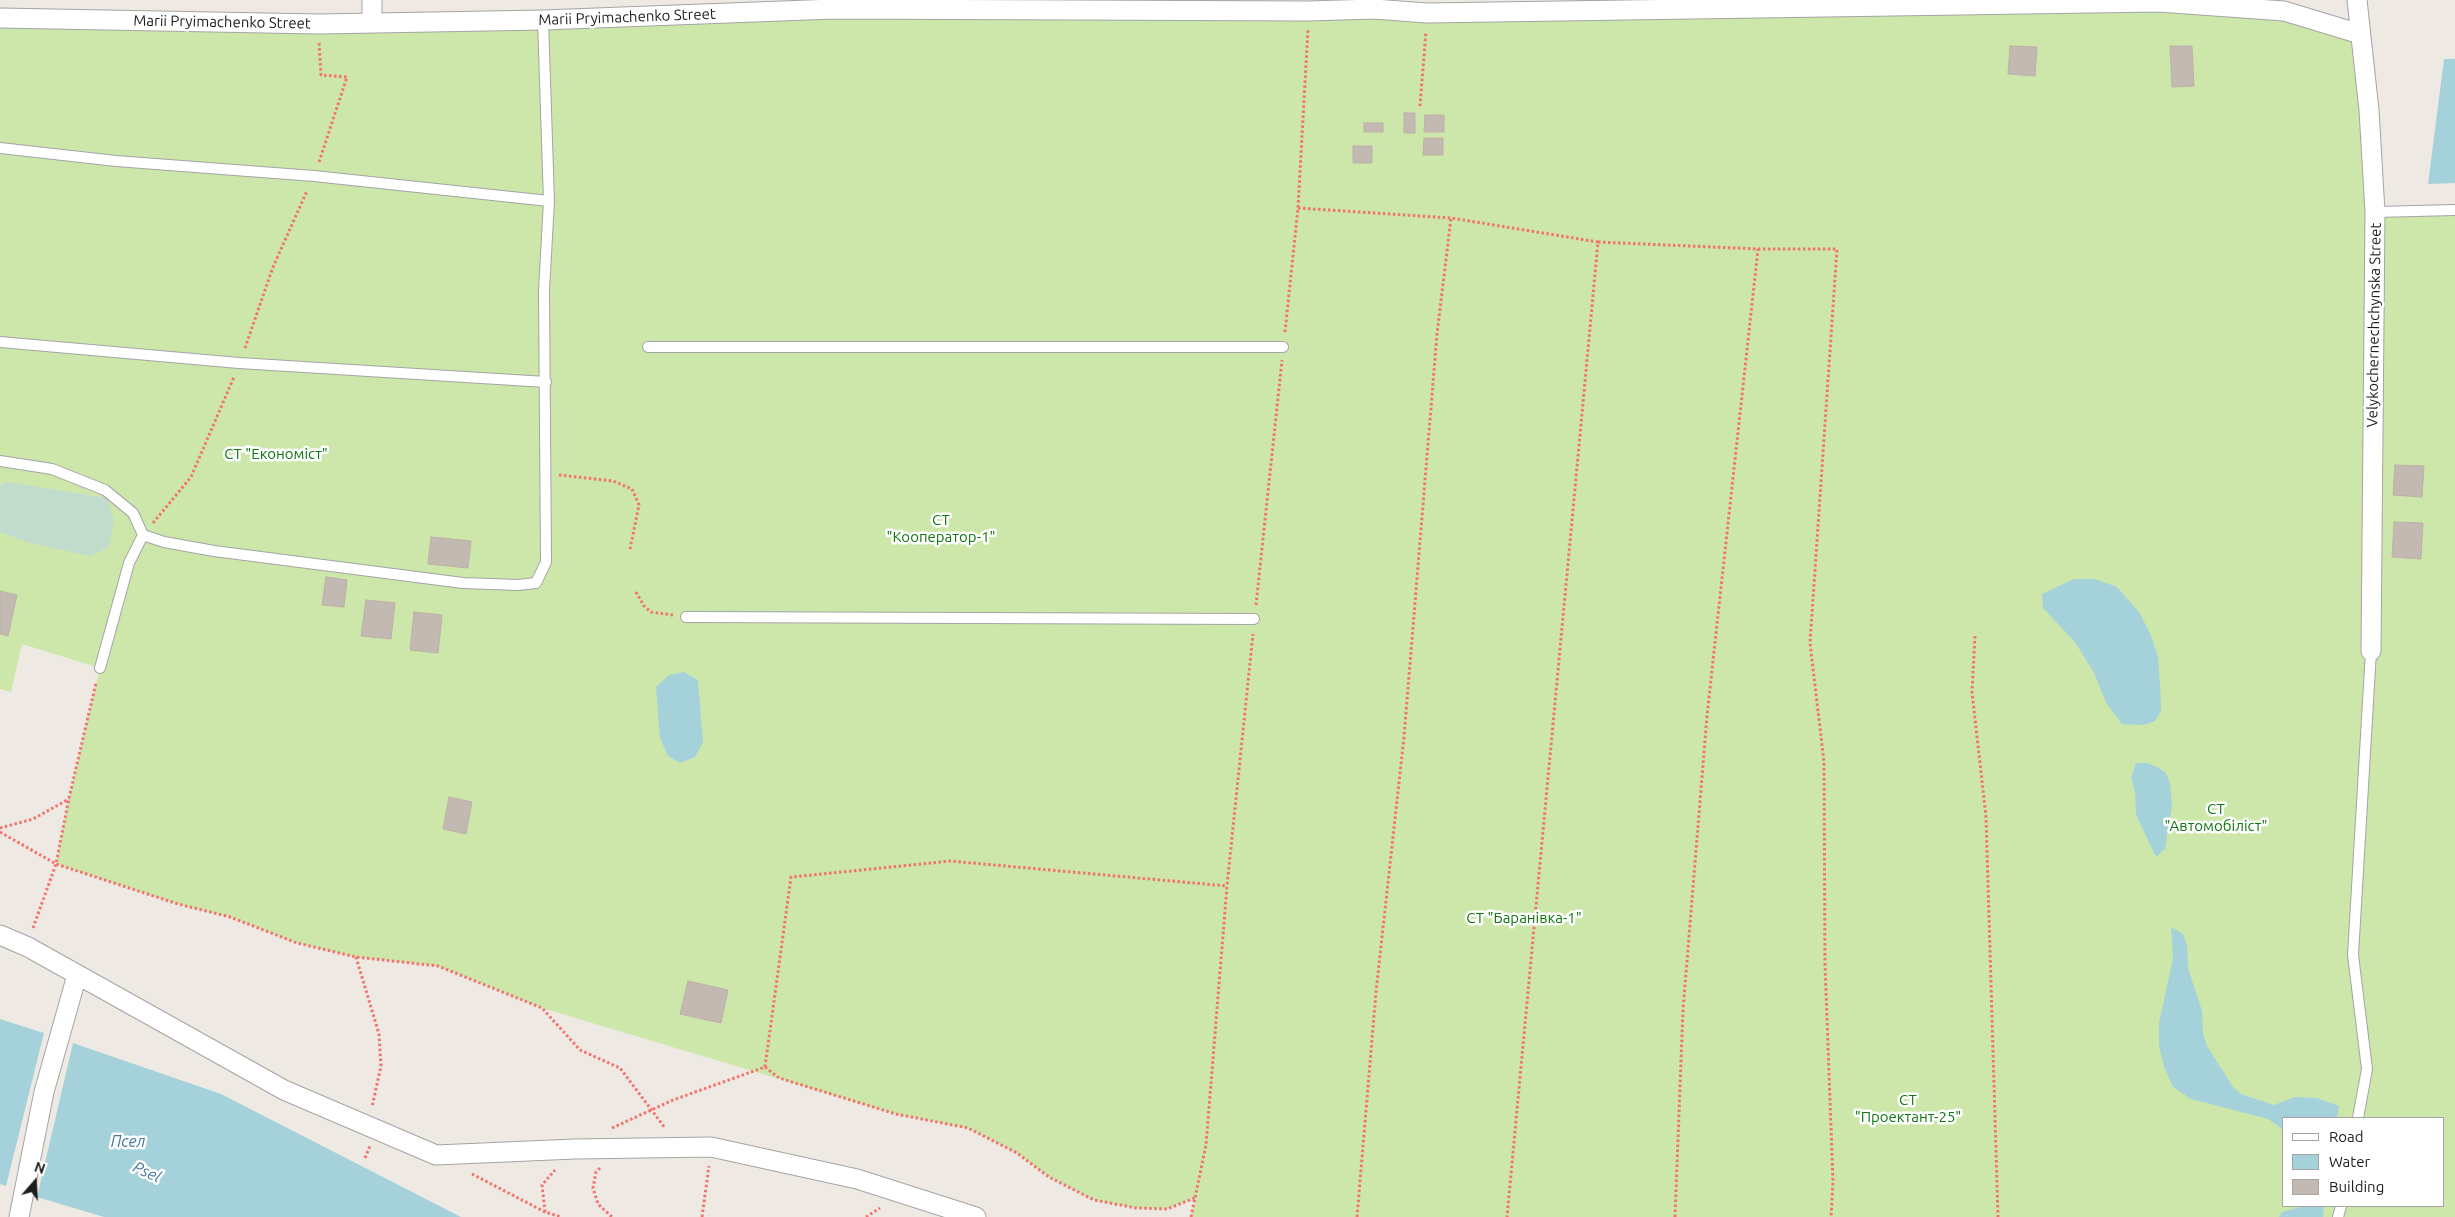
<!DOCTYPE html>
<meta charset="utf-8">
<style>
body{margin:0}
#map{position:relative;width:2455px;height:1217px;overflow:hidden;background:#eeeae3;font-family:Ubuntu,sans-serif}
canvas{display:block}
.legend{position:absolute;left:2282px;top:1117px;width:162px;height:90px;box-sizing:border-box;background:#fff;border:1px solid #a5a5a5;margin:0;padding:6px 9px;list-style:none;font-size:15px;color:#1d1d1d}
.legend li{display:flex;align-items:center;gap:10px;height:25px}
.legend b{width:25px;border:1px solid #a5a5a5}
.north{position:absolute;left:10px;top:1157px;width:50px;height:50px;-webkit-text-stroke:4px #fff;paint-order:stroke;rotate:19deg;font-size:14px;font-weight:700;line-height:20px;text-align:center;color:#1d1d1d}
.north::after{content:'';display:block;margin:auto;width:18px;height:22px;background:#1d1d1d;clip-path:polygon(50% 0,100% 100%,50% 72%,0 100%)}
</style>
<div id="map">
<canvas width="2455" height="1217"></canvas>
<ul class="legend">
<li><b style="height:6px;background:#fff"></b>Road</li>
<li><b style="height:14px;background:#a5d2da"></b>Water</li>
<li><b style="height:14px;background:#c2b9b3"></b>Building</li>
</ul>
<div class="north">N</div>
</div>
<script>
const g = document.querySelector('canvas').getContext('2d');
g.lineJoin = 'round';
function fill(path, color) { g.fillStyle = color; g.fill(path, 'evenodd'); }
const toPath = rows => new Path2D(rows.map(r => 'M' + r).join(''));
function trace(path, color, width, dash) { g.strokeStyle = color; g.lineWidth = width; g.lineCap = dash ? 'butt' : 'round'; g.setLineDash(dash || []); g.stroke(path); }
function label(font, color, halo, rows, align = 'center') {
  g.font = font + ' Ubuntu,sans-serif'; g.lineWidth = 5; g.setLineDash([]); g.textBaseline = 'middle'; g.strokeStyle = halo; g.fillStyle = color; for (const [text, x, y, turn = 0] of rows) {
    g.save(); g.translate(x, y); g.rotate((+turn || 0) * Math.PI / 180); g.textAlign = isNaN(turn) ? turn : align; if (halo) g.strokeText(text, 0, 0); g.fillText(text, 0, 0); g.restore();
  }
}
const grass = toPath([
 [834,9,2284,11,2360,34,2375,212,2455,210,2455,1217,1191,1217,1196,1197,1167,1209,1136,1208,1094,1200,1049,1177,1017,1153,968,1128,896,1114,542,1008,438,966,356,957,297,943,230,917,178,904,56,864,69,798,100,668,22,644,11,692,0,689,0,18],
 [2284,1118,2444,1118,2444,1206,2284,1206]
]);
const wetland = toPath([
 [7,482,107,498,114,520,109,547,90,556,30,543,0,532,0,485]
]);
const water = toPath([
 [2444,59,2455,59,2455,183,2428,184],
 [2074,579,2095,579,2117,587,2139,612,2150,633,2158,657,2161,701,2161,711,2155,721,2144,725,2122,724,2107,704,2093,671,2075,642,2043,608,2042,594],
 [684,672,698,680,703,742,695,757,680,763,668,756,660,738,656,687,669,675],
 [2136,763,2147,763,2157,767,2166,773,2170,783,2172,806,2165,849,2156,857,2136,815,2135,792,2131,777],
 [2171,927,2183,934,2187,945,2188,968,2202,1011,2203,1034,2207,1046,2233,1087,2241,1094,2274,1105,2295,1097,2317,1098,2339,1106,2337,1118,2284,1118,2284,1130,2268,1119,2191,1099,2173,1087,2164,1067,2159,1046,2159,1023,2173,958],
 [0,1019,44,1033,6,1186,0,1184],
 [73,1043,221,1094,461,1217,104,1217,37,1197],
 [2303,1206,2324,1206,2323,1217,2279,1217,2282,1212]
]);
const building = toPath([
 [2010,46,2037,47,2035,76,2008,74,2010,46],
 [2170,46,2192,46,2194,86,2172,87,2170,46],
 [1404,113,1415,113,1415,133,1404,133,1404,113],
 [1425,115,1444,115,1444,132,1424,132,1425,115],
 [1364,123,1383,123,1383,132,1364,132,1364,123],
 [1424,138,1443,138,1443,155,1423,155,1424,138],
 [1353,146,1372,146,1372,163,1353,163,1353,146],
 [2395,465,2424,466,2422,497,2393,495,2395,465],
 [2394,522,2423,523,2421,559,2392,557,2394,522],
 [431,537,471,541,468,568,428,564,431,537],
 [326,577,347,580,344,607,322,605,326,577],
 [0,591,17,595,8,636,0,634,0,591],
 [366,600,395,603,391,639,361,636,366,600],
 [414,612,442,615,438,653,410,650,414,612],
 [449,797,472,802,466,834,443,829,449,797],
 [688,981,728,990,721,1023,680,1014,688,981]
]);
const path = toPath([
 [1420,106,1426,31],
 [319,162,347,77,321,75,319,42],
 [1298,208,1451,218,1598,242,1507,1217],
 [1598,242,1758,249,1837,249,1810,643,1824,762,1825,964,1833,1182,1831,1217],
 [1285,332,1298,208,1308,29],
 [245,348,273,267,307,191],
 [559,475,613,481,632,489,639,505,630,549],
 [153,523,191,477,234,377],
 [636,592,644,606,651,612,673,615],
 [1256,605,1282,360],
 [1975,636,1972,692,1986,817,1998,1217],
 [0,828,33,819,69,799],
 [0,832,56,864,178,904,230,917,297,943,356,957,438,966,542,1008,580,1050,620,1068,665,1128],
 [33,928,56,864,69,798,96,683],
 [356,957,379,1034,381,1066,372,1107],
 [765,1067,791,877,950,861,1227,886],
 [612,1128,673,1100,765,1067,779,1078,896,1114,968,1128,1017,1153,1049,1177,1094,1200,1136,1208,1167,1209,1197,1197],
 [365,1158,370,1146],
 [600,1168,596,1172,593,1188,598,1204,612,1217],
 [472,1174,545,1212,561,1217],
 [545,1212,542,1185,555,1170],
 [702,1217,709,1166],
 [866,1217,880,1208],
 [1191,1217,1206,1145,1227,886,1253,634],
 [1357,1217,1376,992,1404,737,1437,334,1451,218],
 [1675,1217,1683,1010,1707,716,1758,249]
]);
const service = toPath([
 [0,148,116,161,314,176,549,201],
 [2375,212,2455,210],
 [0,342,239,363,546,382],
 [648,347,1283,347],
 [0,461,52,469,105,490,133,513,143,535],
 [686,617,1254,619],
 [100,668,129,563,143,535,164,542,214,551,463,583,518,585,536,583,546,562,544,290,549,201,543,20],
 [2358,1118,2367,1069,2353,955,2371,651],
 [2338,1217,2341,1206]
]);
const minor = toPath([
 [2357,0,2369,110,2375,212,2371,651],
 [0,18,319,24,543,20,834,9,1309,11,1374,9,1427,13,2159,2,2284,11,2360,34],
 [372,23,372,0],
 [0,935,28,947,284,1090,436,1155,575,1149,711,1147,857,1179,976,1217],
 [19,1217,44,1092,77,975]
]);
const streetNames = [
 ["Marii Pryimachenko Street",627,17,-2],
 ["Marii Pryimachenko Street",222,22,1],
 ["Velykochernechchynska Street",2374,325,-89]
];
const parkNames = [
 ["СТ \"Економіст\"",276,454],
 ["СТ",941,520],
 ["\"Кооператор-1\"",941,537],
 ["СТ",2216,809],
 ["\"Автомобіліст\"",2216,826],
 ["СТ \"Баранівка-1\"",1524,918],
 ["СТ",1908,1100],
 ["\"Проектант-25\"",1908,1117]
];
const waterNames = [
 ["Псел",128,1142],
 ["Psel",147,1172,25]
];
fill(grass, '#cde7ab');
fill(wetland, '#c1dccd');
fill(water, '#a5d2da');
fill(building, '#c2b9b3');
trace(building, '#bfafa6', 1);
trace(service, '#a4a4a4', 12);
trace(minor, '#a4a4a4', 21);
trace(path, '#f4726e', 3, [2.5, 2.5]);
trace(service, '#fff', 10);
trace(minor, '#fff', 19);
label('15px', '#1d1d1d', '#fff', streetNames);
label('15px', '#107710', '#fff', parkNames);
label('italic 16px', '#48779a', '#fff', waterNames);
</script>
